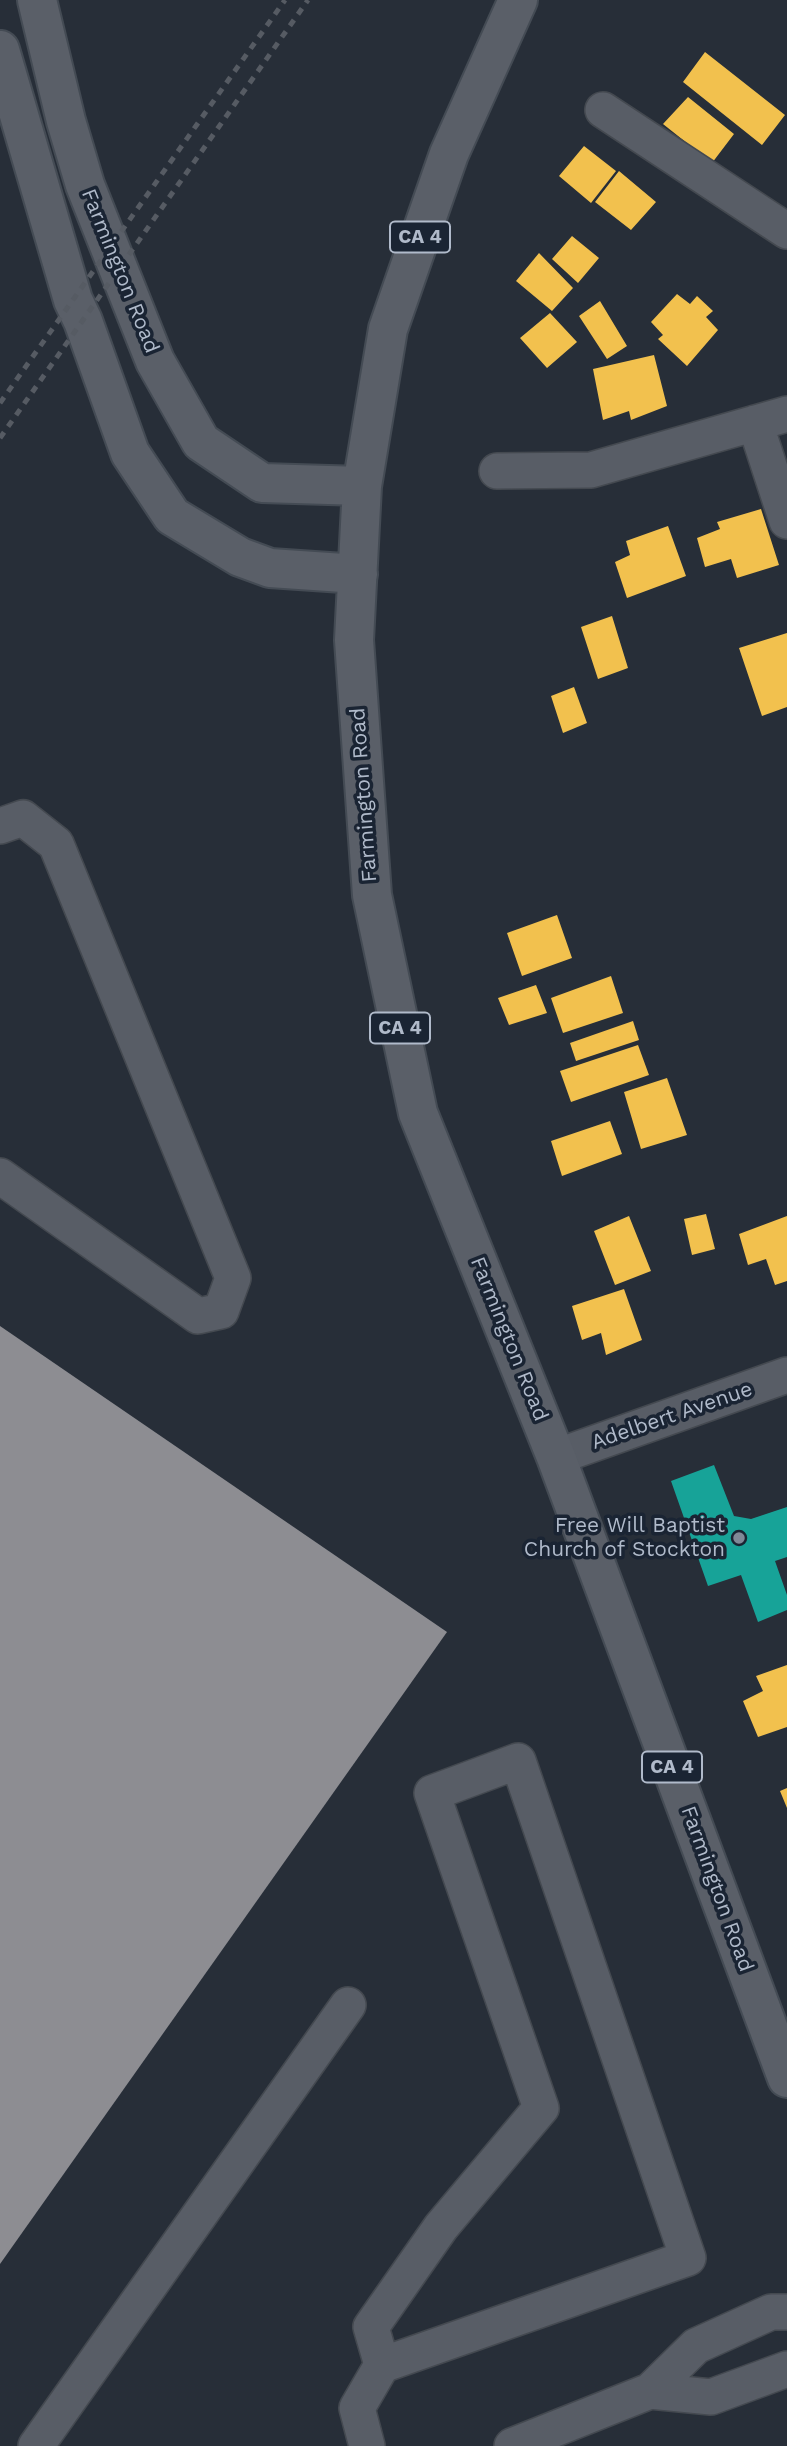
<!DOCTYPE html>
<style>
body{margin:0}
canvas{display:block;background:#272e38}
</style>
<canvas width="787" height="2446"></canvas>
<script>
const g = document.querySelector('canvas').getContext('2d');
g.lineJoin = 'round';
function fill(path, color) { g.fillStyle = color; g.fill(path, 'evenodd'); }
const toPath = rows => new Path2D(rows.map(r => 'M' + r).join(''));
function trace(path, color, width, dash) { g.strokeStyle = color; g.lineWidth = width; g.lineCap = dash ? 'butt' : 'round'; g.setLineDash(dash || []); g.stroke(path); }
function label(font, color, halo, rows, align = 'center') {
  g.font = font + ' "Work Sans",sans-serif'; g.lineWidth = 7; g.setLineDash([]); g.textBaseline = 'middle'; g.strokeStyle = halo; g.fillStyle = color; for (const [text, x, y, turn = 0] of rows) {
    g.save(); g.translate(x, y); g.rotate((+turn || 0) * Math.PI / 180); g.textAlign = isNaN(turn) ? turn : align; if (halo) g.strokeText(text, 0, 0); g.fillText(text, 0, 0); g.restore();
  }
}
const homes = toPath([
 [705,52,785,115,762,145,683,82],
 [688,97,734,134,712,163,663,124],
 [584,146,616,171,591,203,559,176],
 [619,171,656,202,631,230,595,202],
 [572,236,599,258,578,283,552,259],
 [539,253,573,288,552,311,516,281],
 [677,294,690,304,697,296,713,311,706,317,718,330,687,366,658,339,663,335,651,322],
 [600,301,627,346,607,359,579,316],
 [550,313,577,342,547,368,520,338],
 [654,355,667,406,631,420,629,411,603,420,593,369],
 [761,509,779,565,737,578,731,559,705,567,697,538,720,529,717,522],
 [668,526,686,576,627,598,615,562,630,555,626,541],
 [612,616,628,668,598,679,581,627],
 [787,633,787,707,762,716,739,648],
 [574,687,587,723,563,733,551,696],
 [557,915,572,958,522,976,507,933],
 [611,976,623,1013,563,1033,551,998],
 [536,985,547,1013,509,1025,498,998],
 [633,1021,639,1040,576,1061,570,1043],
 [638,1045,649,1075,571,1102,560,1071],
 [667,1078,687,1135,641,1149,624,1092],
 [610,1121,622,1154,562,1176,551,1141],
 [706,1214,715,1249,692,1255,684,1219],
 [629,1216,651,1271,615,1285,594,1231],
 [787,1216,787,1281,775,1285,766,1259,748,1265,739,1234],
 [624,1289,642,1340,606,1355,601,1333,582,1340,572,1306],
 [787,1665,787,1727,758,1737,743,1701,763,1691,756,1676],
 [787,1788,787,1808,780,1791]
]);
const public = toPath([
 [714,1465,734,1516,751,1519,787,1507,787,1557,775,1561,787,1595,787,1610,758,1622,741,1575,708,1586,671,1481]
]);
const industry = toPath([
 [0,1326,447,1632,0,2264]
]);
const minor = toPath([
 [603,110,787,231],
 [755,423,787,521],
 [497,471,591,470,787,414],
 [0,826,23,818,56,844,233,1278,221,1311,198,1316,0,1176],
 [556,1457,787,1375],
 [650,2391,711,2397,787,2369],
 [36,2446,348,2005],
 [367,2446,357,2408,382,2365,688,2258,518,1761,432,1793,541,2108,441,2227,371,2327,382,2365],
 [512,2446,650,2391,696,2346,771,2312,787,2312]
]);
const major = toPath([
 [37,0,66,121,85,185,155,361,201,442,262,483,362,486],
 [518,0,449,154,388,329,362,486,354,640,372,895,418,1113,556,1457,787,2078],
 [0,50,73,300,83,321,130,453,172,516,240,557,270,568,358,574]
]);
const rail = toPath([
 [0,403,285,0],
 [0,438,308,0]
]);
const markers = [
 [739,1538,7,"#808997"]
];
const shields = [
 [420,237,60],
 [400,1028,60],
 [672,1767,60]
];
const shieldNames = [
 ["CA 4",420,237],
 ["CA 4",400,1028],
 ["CA 4",672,1767]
];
const streetNames = [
 ["Farmington Road",120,271,68],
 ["Farmington Road",364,795,-94],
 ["Farmington Road",509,1339,68],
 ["Adelbert Avenue",672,1416,-19],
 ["Farmington Road",717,1889,70]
];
const poiNames = [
 ["Free Will Baptist",725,1526],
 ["Church of Stockton",725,1550]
];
fill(homes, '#f2c14e');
fill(public, '#17a398');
fill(industry, '#8d8d92');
trace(minor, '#444950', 38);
trace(major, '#444b54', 42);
trace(minor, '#585d66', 35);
trace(major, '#5a5f68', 38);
trace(rail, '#565b63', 5, [7, 7]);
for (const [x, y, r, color] of markers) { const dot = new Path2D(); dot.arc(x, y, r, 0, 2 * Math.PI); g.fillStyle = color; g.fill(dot); trace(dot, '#1a2433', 2.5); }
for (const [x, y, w] of shields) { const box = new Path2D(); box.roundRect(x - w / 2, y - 15.5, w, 31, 5); g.fillStyle = '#1a2433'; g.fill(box); trace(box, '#b0baca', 2); }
label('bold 19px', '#b0baca', null, shieldNames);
label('21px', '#b0baca', '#1a2433', streetNames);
label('21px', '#b0baca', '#1a2433', poiNames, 'right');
</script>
